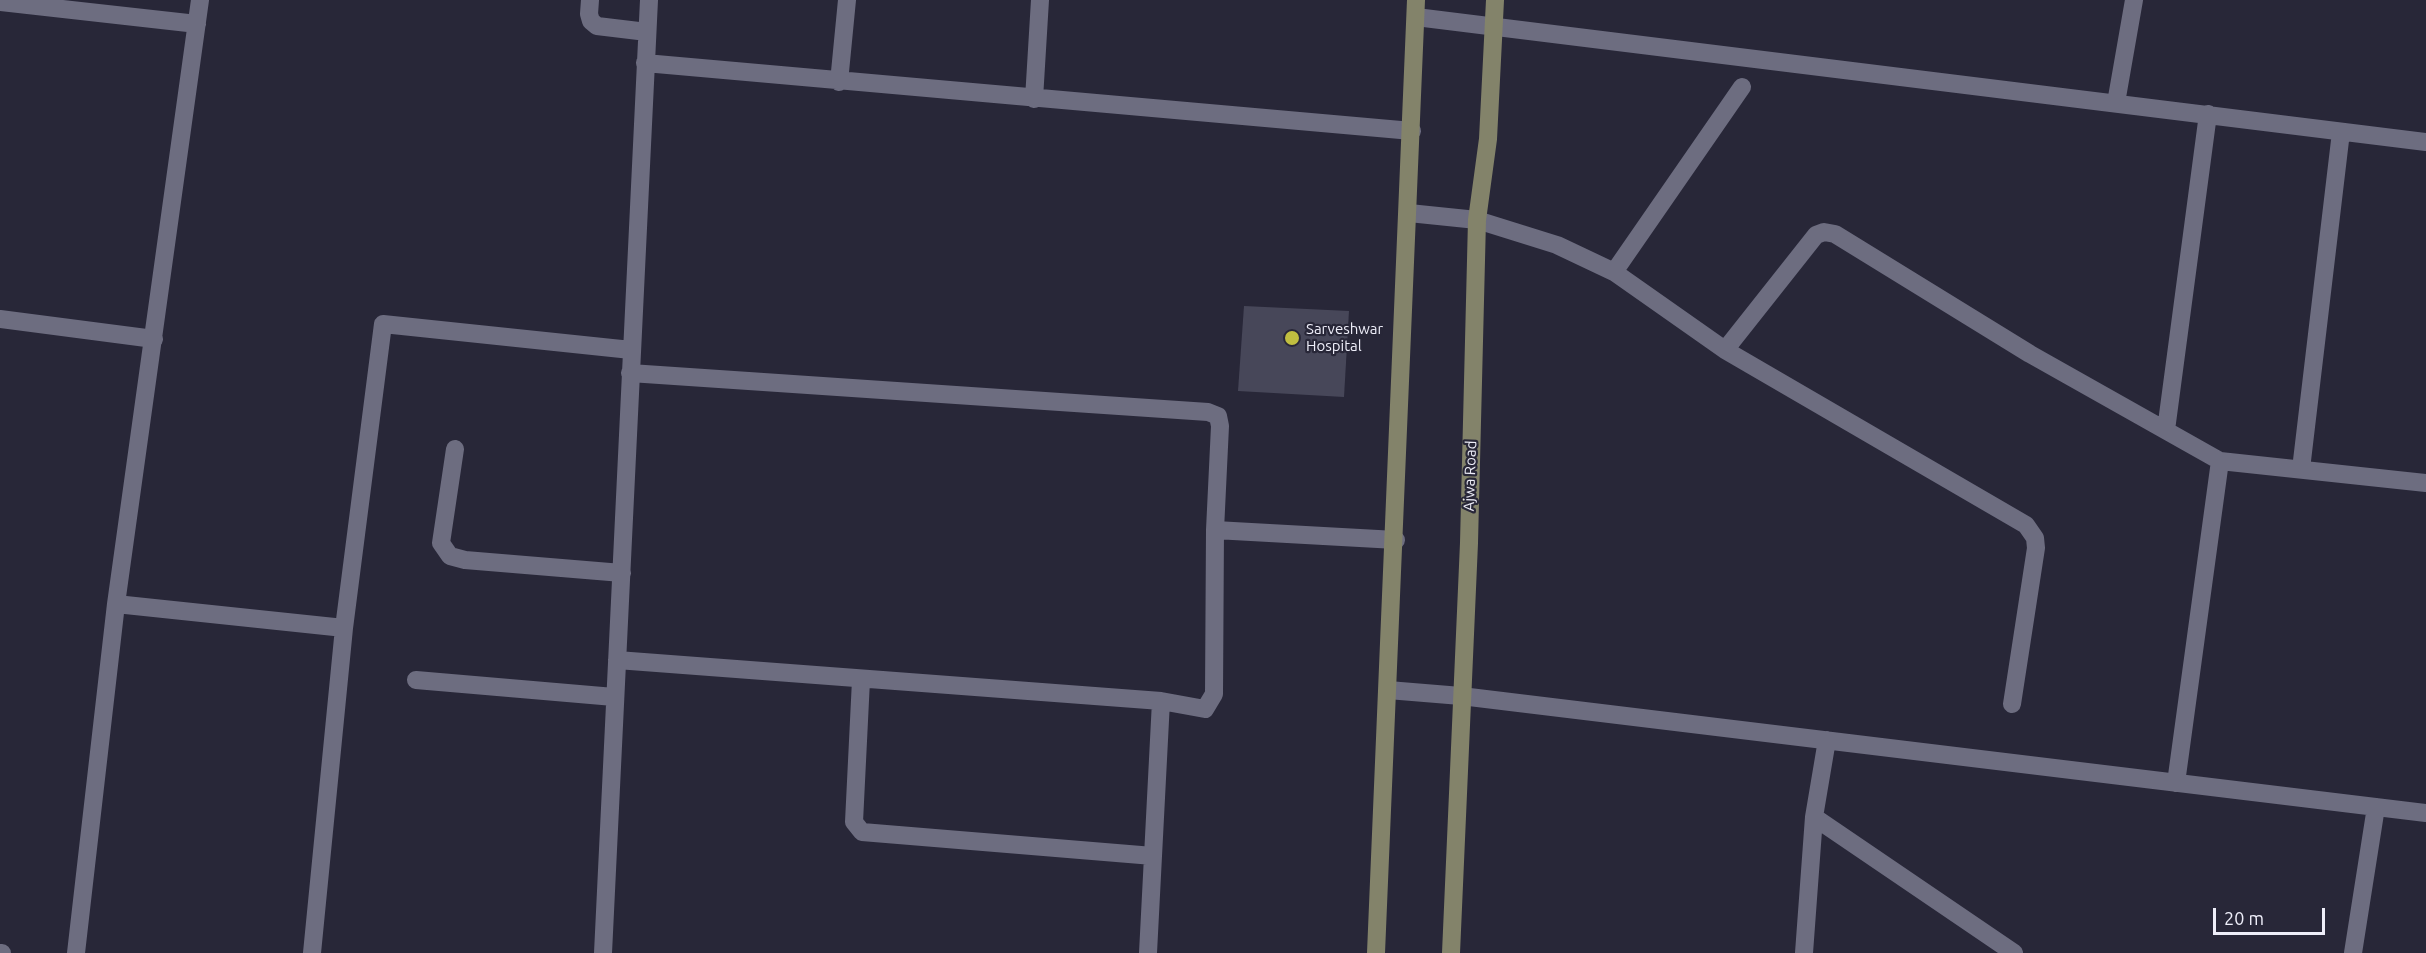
<!DOCTYPE html>
<style>
body{margin:0}
#map{position:relative;width:2426px;height:953px;overflow:hidden;background:#282738;font-family:Ubuntu,sans-serif}
canvas{display:block}
.scale{position:absolute;left:2213px;top:908px;width:112px;height:27px;box-sizing:border-box;border:3px solid #eeeef9;border-top:0;padding-left:8px;font-size:18px;line-height:21px;white-space:nowrap;color:#eeeef9;-webkit-text-stroke:4px #282738;paint-order:stroke}
</style>
<div id="map">
<canvas width="2426" height="953"></canvas>
<div class="scale">20 m</div>
</div>
<script>
const g = document.querySelector('canvas').getContext('2d');
g.lineJoin = 'round';
function fill(path, color) { g.fillStyle = color; g.fill(path, 'evenodd'); }
const toPath = rows => new Path2D(rows.map(r => 'M' + r).join(''));
function trace(path, color, width, dash) { g.strokeStyle = color; g.lineWidth = width; g.lineCap = dash ? 'butt' : 'round'; g.setLineDash(dash || []); g.stroke(path); }
function label(font, color, halo, rows, align = 'center') {
  g.font = font + ' Ubuntu,sans-serif'; g.lineWidth = 4.5; g.setLineDash([]); g.textBaseline = 'middle'; g.strokeStyle = halo; g.fillStyle = color; for (const [text, x, y, turn = 0] of rows) {
    g.save(); g.translate(x, y); g.rotate((+turn || 0) * Math.PI / 180); g.textAlign = isNaN(turn) ? turn : align; if (halo) g.strokeText(text, 0, 0); g.fillText(text, 0, 0); g.restore();
  }
}
const building = toPath([
 [1244,306,1349,311,1344,397,1238,391]
]);
const street = toPath([
 [590,0,589,14,591,21,597,26,647,32],
 [0,2,197,24],
 [1416,17,2426,142],
 [645,63,1412,131],
 [839,82,847,0],
 [1034,99,1040,0],
 [2116,103,2134,0],
 [1409,213,1477,220,1557,245,1614,272,1725,350,2026,525,2035,538,2036,548,2012,704],
 [1614,272,1742,87],
 [0,319,154,339],
 [1725,350,1816,235,1824,232,1835,234,2030,354,2220,461,2426,483],
 [2166,430,2208,114],
 [455,449,441,543,450,556,465,560,622,573],
 [2301,469,2341,132],
 [1215,530,1396,540],
 [116,604,344,628,383,324,631,350],
 [617,660,1161,701,1205,709,1214,694,1215,530,1220,426,1218,416,1208,412,630,373],
 [416,680,614,697],
 [861,680,854,822,862,832,1153,856],
 [1388,690,1461,696,2426,813],
 [2176,783,2220,461],
 [1814,817,2014,953],
 [0,953,2,953],
 [76,953,116,604,200,0],
 [312,953,344,628],
 [603,953,649,0],
 [1148,953,1161,701],
 [1804,953,1814,817,1827,740],
 [2353,953,2376,807]
]);
const secondary = toPath([
 [1376,953,1416,0],
 [1451,953,1469,543,1477,220,1488,139,1495,0]
]);
const markers = [
 [1292,338,8,"#c0be40"]
];
const poiNames = [
 ["Sarveshwar",1306,329],
 ["Hospital",1306,346]
];
const streetNames = [
 ["Ajwa Road",1470,476,-88]
];
fill(building, '#474759');
trace(street, '#6d6d80', 18);
trace(secondary, '#83836a', 18);
for (const [x, y, r, color] of markers) { const dot = new Path2D(); dot.arc(x, y, r, 0, 2 * Math.PI); g.fillStyle = color; g.fill(dot); trace(dot, '#282738', 2); }
label('15px', '#eeeef9', '#282738', poiNames, 'left');
label('15px', '#eeeef9', '#282738', streetNames);
</script>
